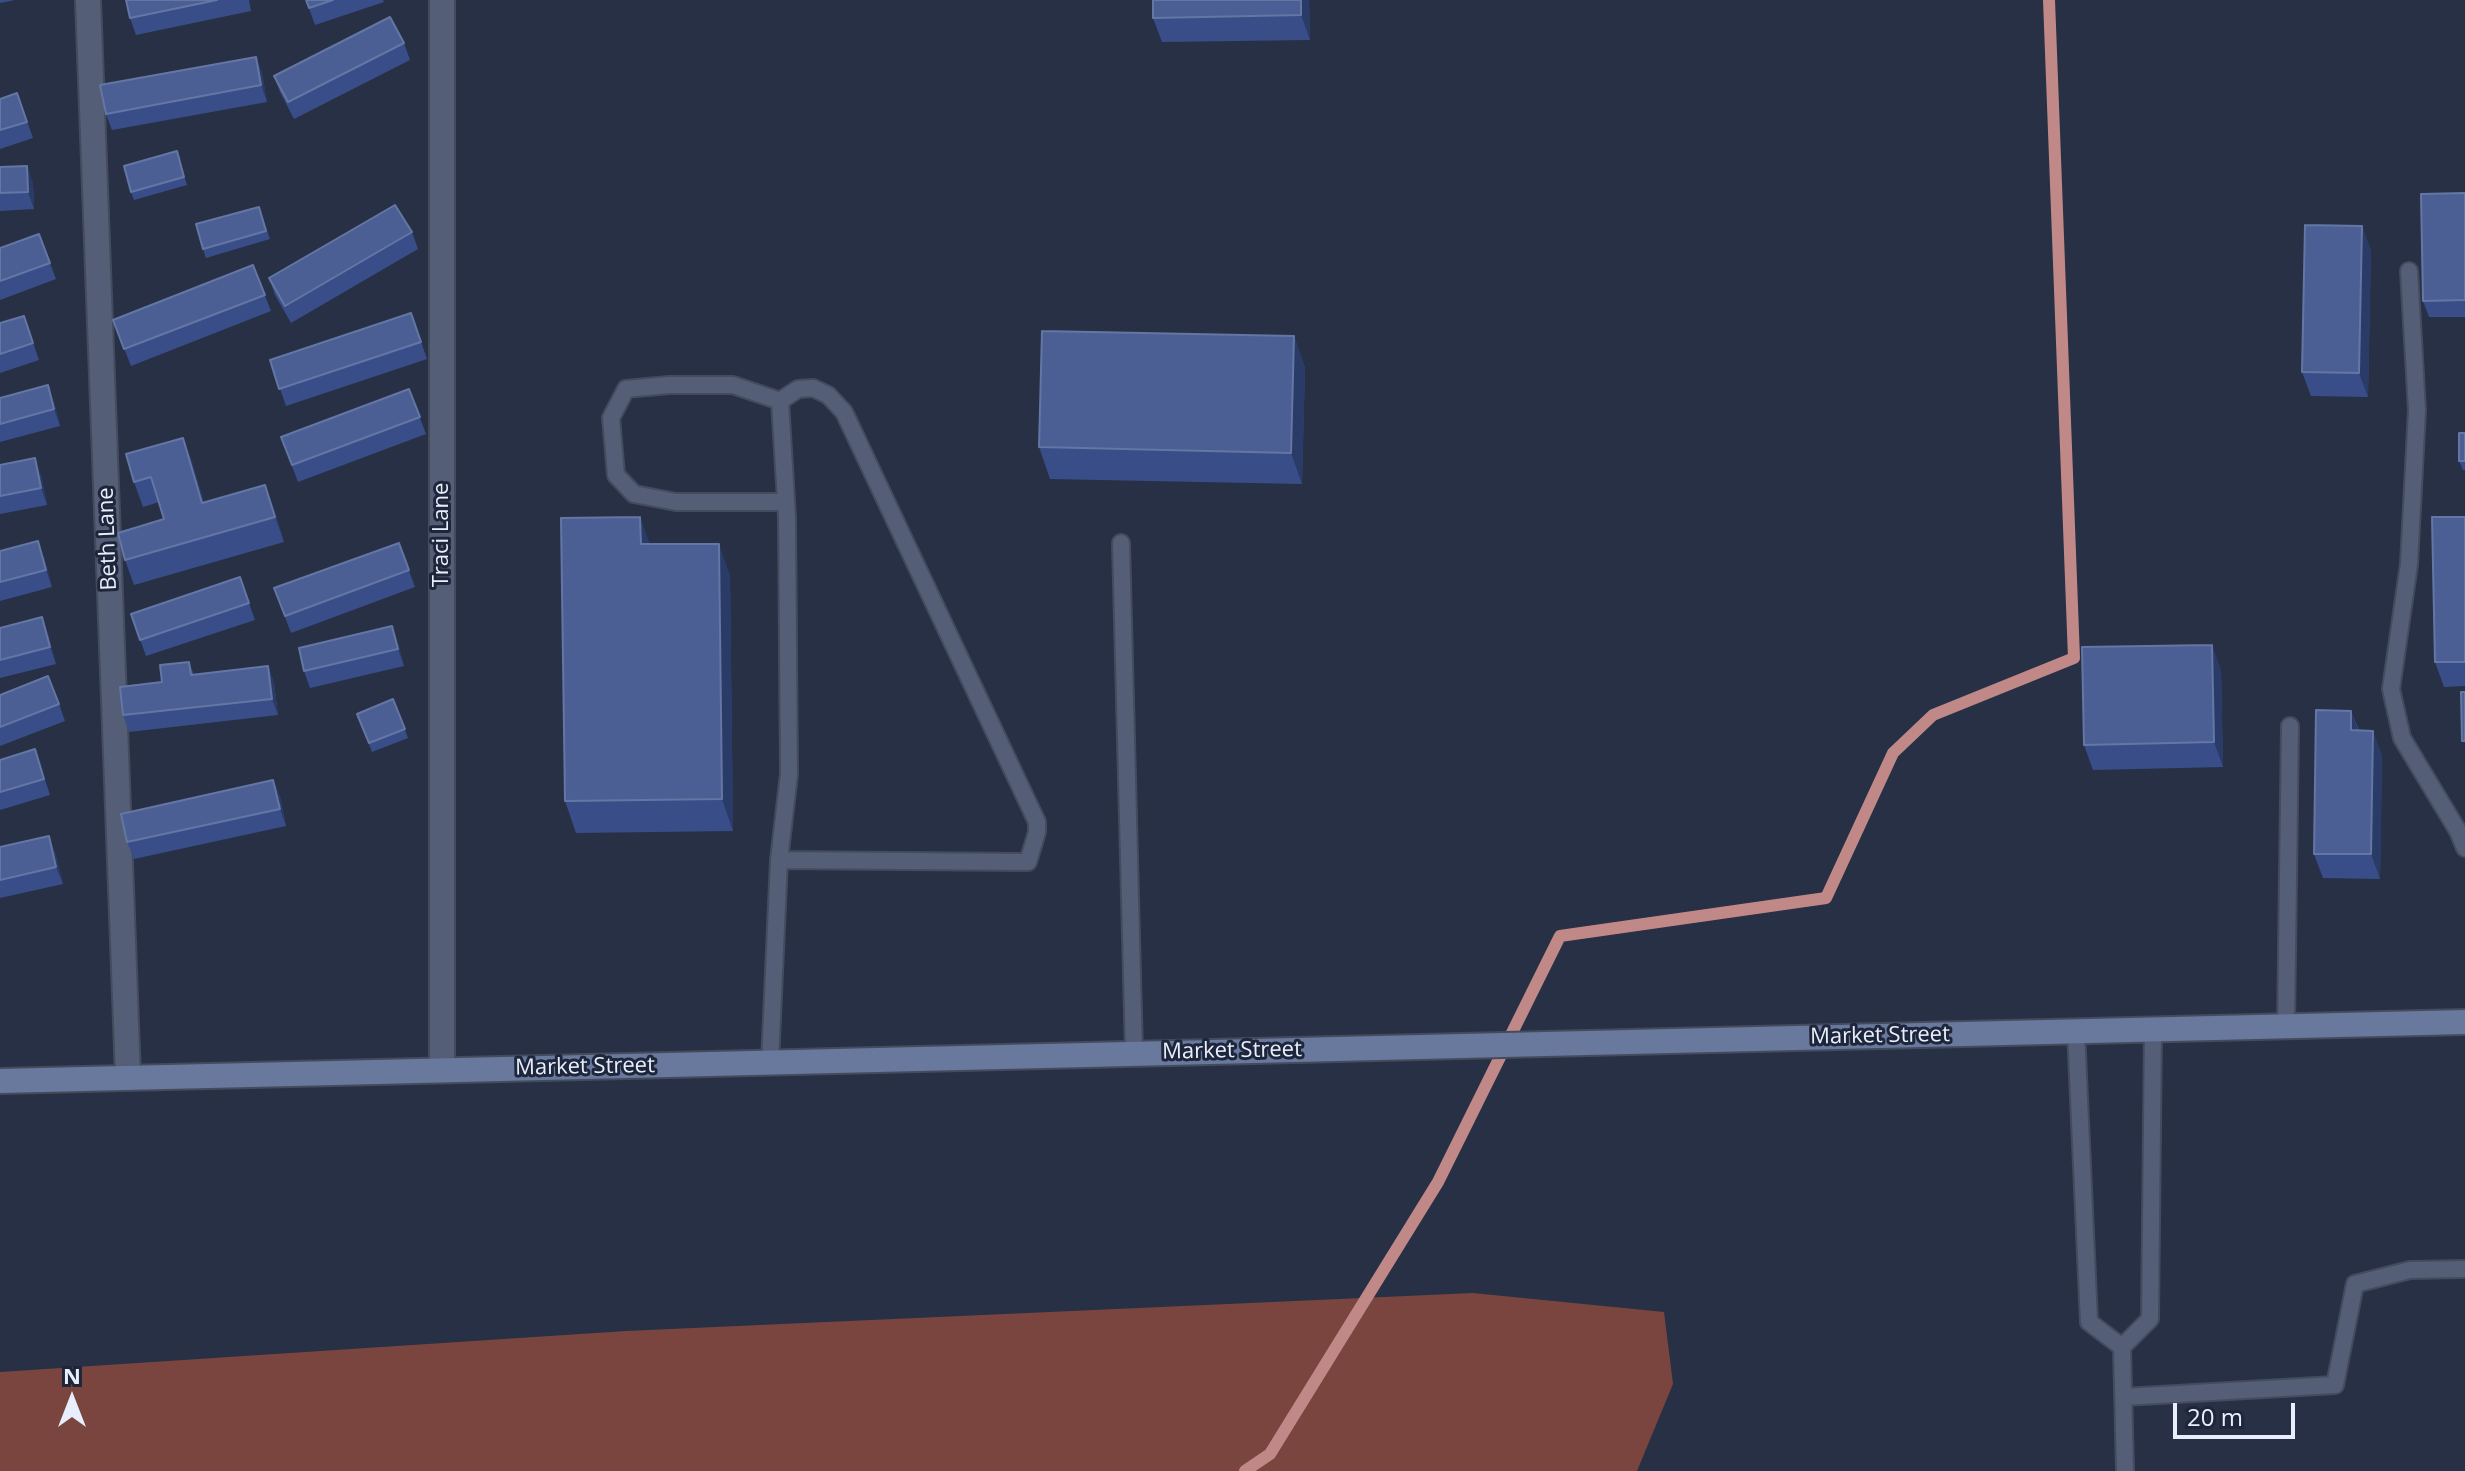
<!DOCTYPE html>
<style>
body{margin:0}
#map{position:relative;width:2465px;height:1471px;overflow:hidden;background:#273045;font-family:"Open Sans",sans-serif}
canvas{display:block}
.north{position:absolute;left:32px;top:1359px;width:80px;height:80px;-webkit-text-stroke:6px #1d263a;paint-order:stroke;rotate:0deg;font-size:22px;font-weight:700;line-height:32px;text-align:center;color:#e8eefc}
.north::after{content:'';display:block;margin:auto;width:28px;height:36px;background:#e8eefc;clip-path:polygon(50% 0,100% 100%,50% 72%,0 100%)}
.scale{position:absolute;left:2173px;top:1403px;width:122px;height:36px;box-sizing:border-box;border:4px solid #e8eefc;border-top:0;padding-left:10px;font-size:24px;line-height:28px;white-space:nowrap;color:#e8eefc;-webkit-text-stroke:6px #1d263a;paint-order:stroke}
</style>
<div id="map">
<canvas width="2465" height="1471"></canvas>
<div class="north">N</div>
<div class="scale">20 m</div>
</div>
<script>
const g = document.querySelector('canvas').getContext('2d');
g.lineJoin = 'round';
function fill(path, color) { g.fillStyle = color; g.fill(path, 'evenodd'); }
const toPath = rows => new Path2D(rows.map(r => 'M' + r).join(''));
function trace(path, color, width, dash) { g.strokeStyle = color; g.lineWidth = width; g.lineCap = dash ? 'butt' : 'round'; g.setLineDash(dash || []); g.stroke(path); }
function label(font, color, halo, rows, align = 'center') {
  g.font = font + ' "Open Sans",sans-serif'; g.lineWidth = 6; g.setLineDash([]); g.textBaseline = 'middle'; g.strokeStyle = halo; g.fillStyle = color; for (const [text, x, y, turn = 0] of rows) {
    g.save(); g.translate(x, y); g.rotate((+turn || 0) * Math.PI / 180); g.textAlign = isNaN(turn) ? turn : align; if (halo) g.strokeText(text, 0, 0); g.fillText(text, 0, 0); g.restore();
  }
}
const green = toPath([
 [1473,1293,1664,1312,1673,1384,1637,1471,0,1471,0,1372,626,1331]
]);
const stream = toPath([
 [1245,1471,1270,1454,1438,1182,1560,936,1826,898,1893,753,1933,715,2074,658,2049,0]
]);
const lane = toPath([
 [2409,271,2417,410,2409,564,2391,689,2402,738,2458,831,2465,848],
 [780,401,733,385,669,385,626,389,611,418,616,475,634,494,676,502,786,502],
 [1121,543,1134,1054],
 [779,860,1028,862,1037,832,1037,822,844,412,828,395,813,388,798,389,780,401],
 [2286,1027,2290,726],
 [2076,1031,2089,1322,2122,1347,2150,1319,2153,1029],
 [770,1062,779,860,789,774,787,517,780,401],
 [2122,1347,2125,1471],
 [2124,1397,2335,1385,2355,1284,2410,1270,2465,1269]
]);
const street = toPath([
 [88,0,128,1077],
 [442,1070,442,0]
]);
const secondary = toPath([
 [0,1081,2465,1022]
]);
const wall = toPath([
 [0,0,15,0,0,3],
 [126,0,249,0,251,11,136,35,130,18],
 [306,0,383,0,384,2,315,25],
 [1153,0,1309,0,1310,40,1162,42,1153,18],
 [404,43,410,60,294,119,280,92,274,76],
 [256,57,262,73,267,102,112,130,106,114],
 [17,93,33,138,0,149,0,99],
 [177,151,187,185,134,200,131,192],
 [0,167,33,183,34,209,0,211],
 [2465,193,2465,317,2429,317,2423,301],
 [262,215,270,239,206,258,203,249],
 [2362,226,2371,251,2368,397,2311,396,2302,372],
 [412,232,418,249,291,323,275,295,269,278],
 [39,234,56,279,0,300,0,248],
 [253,265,271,311,131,366,113,320],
 [411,313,427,359,286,406,270,360],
 [24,316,39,360,0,373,0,323],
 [1294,336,1305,368,1302,484,1050,479,1039,447],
 [409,389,426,434,298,482,281,437],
 [0,398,54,402,60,426,0,442],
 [2465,433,2465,470,2463,470,2459,461],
 [183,438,192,462,204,503,274,509,284,542,134,585,125,560,164,519,159,502,143,507,134,482],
 [0,465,41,475,47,505,0,514],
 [2465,517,2465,686,2444,687,2435,662],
 [399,543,415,587,291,633,274,588],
 [650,544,730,575,733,831,576,833,565,801],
 [0,551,44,557,52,587,0,601],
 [240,577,255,620,146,656,131,614],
 [0,628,48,634,56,664,0,678],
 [398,643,404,666,310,688,304,671],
 [189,662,194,675,268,666,274,683,278,715,129,732,123,715,162,682],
 [2221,669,2223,767,2093,770,2084,745],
 [0,695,59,704,65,721,0,746],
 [393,699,408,738,372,752,357,714],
 [2351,711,2359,730,2382,755,2380,879,2323,878,2314,854],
 [35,749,50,795,0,810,0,760],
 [273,780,280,797,286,826,134,859,127,842],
 [0,847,55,852,63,884,0,898]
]);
const shadedWall = toPath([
 [1301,0,1309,0,1310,40,1301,15],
 [256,57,262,73,267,102,261,85],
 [27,166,33,183,34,209,28,192],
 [2362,226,2371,251,2368,397,2359,373],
 [1294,336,1305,368,1302,484,1291,453],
 [48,385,54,402,60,426,54,409],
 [183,438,192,462,211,528,202,503],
 [35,458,41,475,47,505,41,488],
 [265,485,274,509,284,542,275,517],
 [640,517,652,549,641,544],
 [38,541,44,557,52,587,46,570],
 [719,544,730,575,733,831,722,799],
 [42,617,48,634,56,664,50,647],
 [392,626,398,643,404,666,398,649],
 [2212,645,2221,669,2223,767,2214,742],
 [268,666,274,683,278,715,272,699],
 [2351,711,2360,735,2351,730],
 [2373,731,2382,755,2380,879,2371,854],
 [273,780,280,797,286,826,280,809],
 [49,836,55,852,63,884,56,867]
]);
const building = toPath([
 [126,0,217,0,130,18,126,0],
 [306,0,333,0,309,8,306,0],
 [1153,0,1301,0,1301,15,1153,18,1153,0],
 [390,17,404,43,288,102,274,76,390,17],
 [256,57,261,85,106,114,100,85,256,57],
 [17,93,27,122,0,130,0,99,17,93],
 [177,151,184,177,131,192,124,166,177,151],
 [27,166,28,192,0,193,0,167,27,166],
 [2465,193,2465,300,2423,301,2421,194,2465,193],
 [395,205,412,232,285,306,269,278,395,205],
 [259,207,266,231,203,249,196,224,259,207],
 [2305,225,2362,226,2359,373,2302,372,2305,225],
 [39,234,50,263,0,281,0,248,39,234],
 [253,265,265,295,124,349,113,320,253,265],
 [411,313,421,342,279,389,270,360,411,313],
 [24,316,33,343,0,354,0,323,24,316],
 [1042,331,1294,336,1291,453,1039,447,1042,331],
 [48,385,54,409,0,424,0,398,48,385],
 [409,389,420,417,292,465,281,437,409,389],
 [2459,433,2465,433,2465,461,2459,461,2459,433],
 [183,438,202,503,265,485,275,517,125,560,118,533,164,519,151,477,134,482,126,454,183,438],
 [35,458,41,488,0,496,0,465,35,458],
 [640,517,641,544,719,544,722,799,565,801,561,518,640,517],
 [2432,517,2465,517,2465,662,2435,662,2432,517],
 [38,541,46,570,0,582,0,551,38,541],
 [399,543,409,570,285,616,274,588,399,543],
 [240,577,249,603,140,640,131,614,240,577],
 [42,617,50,647,0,660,0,628,42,617],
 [392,626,398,649,304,671,299,648,392,626],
 [2212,645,2214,742,2084,745,2082,647,2212,645],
 [189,662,191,675,268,666,272,699,123,715,120,687,162,682,160,665,189,662],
 [48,676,59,704,0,727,0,695,48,676],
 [2461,692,2465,692,2465,741,2462,741,2461,692],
 [393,699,405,729,369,743,357,714,393,699],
 [2316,710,2351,711,2351,730,2373,731,2371,854,2314,854,2316,710],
 [35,749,44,779,0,792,0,760,35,749],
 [273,780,280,809,127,842,121,814,273,780],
 [49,836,56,867,0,880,0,847,49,836]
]);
const streetNames = [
 ["Traci Lane",442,535,-90],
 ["Beth Lane",108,539,-92],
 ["Market Street",1880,1036,-1],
 ["Market Street",1232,1051,-1],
 ["Market Street",585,1067,-1]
];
fill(green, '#7a453f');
trace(stream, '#c08988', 12);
trace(lane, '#444b5d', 20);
trace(street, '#444b5d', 28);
trace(secondary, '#444b5d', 28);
trace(lane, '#545e76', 16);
trace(street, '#545e76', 24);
trace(secondary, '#69789d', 24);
fill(wall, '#394e88');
fill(shadedWall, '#2a3b68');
fill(building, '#4c5f94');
trace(building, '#6476a4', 2);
label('22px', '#e8eefc', '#1d263a', streetNames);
</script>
